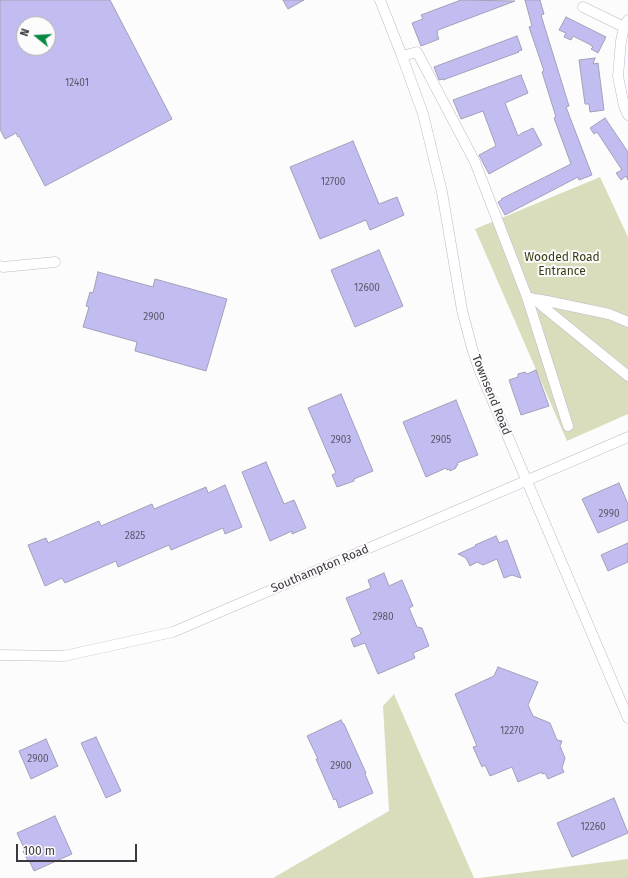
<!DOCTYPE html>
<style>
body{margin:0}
#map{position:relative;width:628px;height:878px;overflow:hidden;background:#fcfcfc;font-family:"Fira Sans",sans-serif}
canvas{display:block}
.north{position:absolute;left:16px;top:16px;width:40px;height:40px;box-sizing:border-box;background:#fcfcfc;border:1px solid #b0adb1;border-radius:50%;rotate:288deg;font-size:11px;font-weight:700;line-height:16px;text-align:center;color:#3d3740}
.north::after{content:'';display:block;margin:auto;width:14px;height:18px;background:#088742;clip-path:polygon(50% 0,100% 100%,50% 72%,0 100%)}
.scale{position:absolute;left:16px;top:844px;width:121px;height:18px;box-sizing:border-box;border:2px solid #3d3740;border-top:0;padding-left:5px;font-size:12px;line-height:14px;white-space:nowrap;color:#3d3740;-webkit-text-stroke:3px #fcfcfc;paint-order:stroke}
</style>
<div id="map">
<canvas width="628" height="878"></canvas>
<div class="north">N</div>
<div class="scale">100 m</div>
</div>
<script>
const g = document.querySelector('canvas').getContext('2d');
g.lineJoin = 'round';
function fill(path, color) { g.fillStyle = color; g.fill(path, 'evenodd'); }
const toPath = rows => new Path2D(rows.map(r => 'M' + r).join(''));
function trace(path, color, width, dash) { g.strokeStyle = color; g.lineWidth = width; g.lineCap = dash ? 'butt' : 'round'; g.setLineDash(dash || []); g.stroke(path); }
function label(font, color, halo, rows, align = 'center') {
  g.font = font + ' "Fira Sans",sans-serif'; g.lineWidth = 4; g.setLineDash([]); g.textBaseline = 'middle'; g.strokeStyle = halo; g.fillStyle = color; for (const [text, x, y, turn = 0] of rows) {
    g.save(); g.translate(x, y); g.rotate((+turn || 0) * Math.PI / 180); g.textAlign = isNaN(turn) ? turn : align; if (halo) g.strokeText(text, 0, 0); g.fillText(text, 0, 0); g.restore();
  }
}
const green = toPath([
 [600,177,628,237,628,414,567,441,475,229],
 [394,694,474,878,273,878,389,811,383,706],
 [628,859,628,878,479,878]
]);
const building = toPath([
 [0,0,110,0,172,119,45,186,19,136,18,137,16,133,5,139,0,129,0,0],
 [24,24,48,24,48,48,24,48,24,24],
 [283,0,304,0,288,9,283,0],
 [461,0,515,1,438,30,437,31,438,33,437,34,439,39,421,46,412,23,423,19,421,15,461,0],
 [525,0,540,0,544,14,541,15,569,106,566,107,592,175,579,180,578,177,505,215,498,202,502,200,501,199,571,164,554,118,556,117,542,72,544,71,529,27,532,26,525,0],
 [566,17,606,37,598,53,591,49,593,47,589,44,573,36,571,40,564,37,566,33,559,30,566,17],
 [517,36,522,50,518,51,519,52,443,80,443,79,439,80,434,67,517,36],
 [595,58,593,64,598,63,604,110,590,112,589,104,585,104,579,60,595,58],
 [521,75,528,93,505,103,518,136,522,133,533,128,542,145,489,174,479,155,496,146,483,111,461,119,453,100,521,75],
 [605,118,628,152,628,180,626,176,621,180,616,173,622,170,597,132,594,134,590,128,605,118],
 [353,141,379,204,397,197,404,215,370,230,366,220,320,239,290,167,353,141],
 [379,250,403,306,355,327,331,270,379,250],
 [98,272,153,287,155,279,227,299,206,371,135,351,137,342,83,327,89,307,86,306,90,292,93,293,98,272],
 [536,370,549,406,521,415,509,380,518,377,518,374,525,372,527,374,536,370],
 [341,394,373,471,354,479,354,481,337,487,332,475,336,473,308,408,341,394],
 [456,400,478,455,457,463,458,465,456,466,456,468,450,471,449,469,447,470,446,468,426,477,403,422,456,400],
 [266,462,284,504,294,500,306,528,292,534,292,531,270,541,242,472,266,462],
 [619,483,628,504,628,520,598,533,582,499,619,483],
 [225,485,242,527,225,534,223,528,171,550,169,545,118,567,116,561,65,583,62,578,45,586,28,545,46,538,48,543,99,521,101,526,152,504,154,509,206,487,208,493,225,485],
 [496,536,499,543,507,540,521,578,512,575,504,578,497,559,483,565,477,562,470,566,466,558,458,554,476,546,475,545,496,536],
 [628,543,628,562,608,571,601,555,628,543],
 [384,573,389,586,402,580,413,606,409,608,417,627,422,628,429,646,413,653,415,658,378,674,365,643,354,647,351,639,361,634,346,598,371,588,368,580,384,573],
 [498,667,538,682,528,705,533,716,550,723,557,740,562,741,560,746,565,758,562,768,564,772,548,779,545,773,542,774,542,772,518,782,512,767,490,776,485,765,482,767,473,747,477,746,455,694,494,676,498,667],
 [341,720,343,724,344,724,366,773,365,774,373,793,339,808,336,799,334,800,316,759,318,759,307,736,341,720],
 [96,737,121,791,106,798,81,743,96,737],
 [46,739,58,766,31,779,19,751,46,739],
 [614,798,628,833,572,857,557,823,614,798],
 [55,816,72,854,34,871,29,860,28,861,23,851,25,850,17,833,55,816]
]);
const minor = toPath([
 [380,0,402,56,423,114,442,192,462,310,472,348,479,369,628,718],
 [583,7,624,27],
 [628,20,624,27,621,41,618,76,624,106,628,115],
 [402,56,417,52,475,162,527,297,568,426],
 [0,266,3,267,55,262],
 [527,297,535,299,546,309,628,376],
 [535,299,547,301,609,314,628,322],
 [0,655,64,656,173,632,628,437]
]);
const numberNames = [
 ["12401",77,83],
 ["12700",333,182],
 ["12600",367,288],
 ["2900",154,317],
 ["2903",341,440],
 ["2905",441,440],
 ["2990",609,514],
 ["2825",135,536],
 ["2980",383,617],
 ["12270",512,731],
 ["2900",38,759],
 ["2900",341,766],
 ["12260",593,827]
];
const parkNames = [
 ["Wooded Road",562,258],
 ["Entrance",562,272]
];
const streetNames = [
 ["Townsend Road",491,395,68],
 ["Southampton Road",320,569,-23]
];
fill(green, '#daddbb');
fill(building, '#c2bdf0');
trace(building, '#a2a0b9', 1);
trace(minor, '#c5b5cc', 11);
trace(minor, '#fff', 10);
label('10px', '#5e586c', null, numberNames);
label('12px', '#3b3d14', '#fcfcfc', parkNames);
label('12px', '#3d3740', '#fcfcfc', streetNames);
</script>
